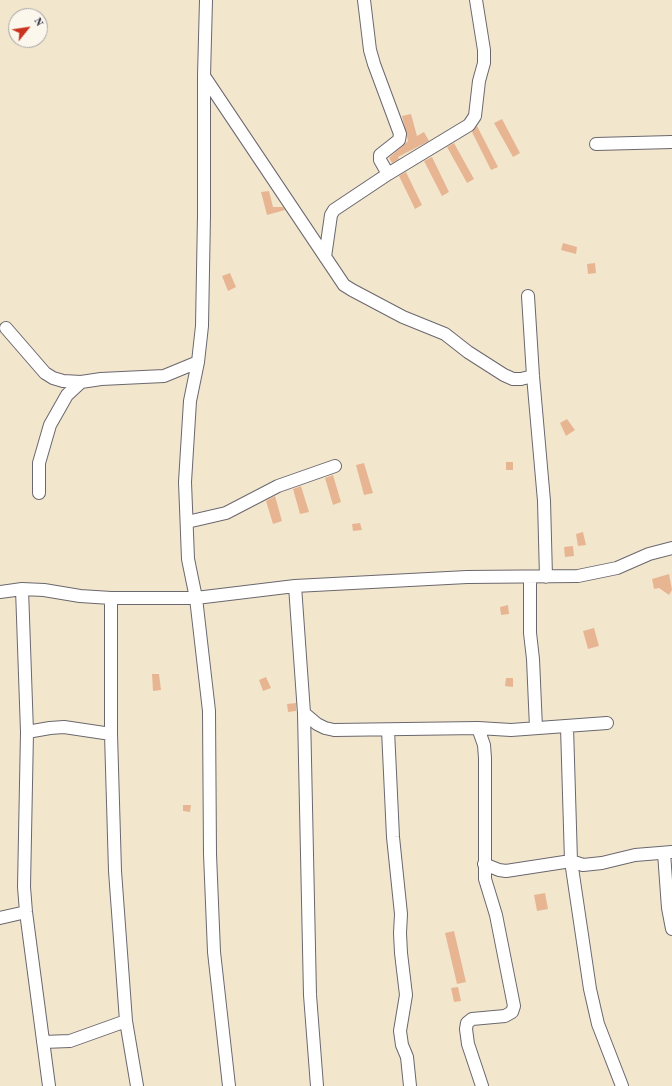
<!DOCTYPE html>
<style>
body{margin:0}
#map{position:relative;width:672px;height:1086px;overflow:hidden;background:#f2e7cd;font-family:"Old Standard TT",serif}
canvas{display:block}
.north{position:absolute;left:8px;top:8px;width:40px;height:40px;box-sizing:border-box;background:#fbf7ec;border:1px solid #a4a2a5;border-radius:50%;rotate:60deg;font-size:11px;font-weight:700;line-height:16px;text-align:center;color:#22223b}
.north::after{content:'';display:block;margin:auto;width:14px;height:18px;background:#c8321e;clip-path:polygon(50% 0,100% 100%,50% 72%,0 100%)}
</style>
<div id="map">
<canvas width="672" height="1086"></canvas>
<div class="north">N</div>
</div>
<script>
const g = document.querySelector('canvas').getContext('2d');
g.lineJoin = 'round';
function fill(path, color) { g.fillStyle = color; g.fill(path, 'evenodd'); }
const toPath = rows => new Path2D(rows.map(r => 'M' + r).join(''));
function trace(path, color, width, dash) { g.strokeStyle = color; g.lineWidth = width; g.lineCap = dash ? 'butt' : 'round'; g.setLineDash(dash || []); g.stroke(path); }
const building = toPath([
 [411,114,417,136,424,132,429,141,398,157,399,159,392,163,389,158,408,141,402,116],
 [502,119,520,153,513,157,494,123],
 [477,126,498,167,491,170,472,132],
 [454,143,474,179,467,183,447,147],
 [432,157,449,192,442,196,424,161],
 [406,172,422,205,415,209,399,176],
 [269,191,273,207,283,207,285,210,267,215,261,192],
 [563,243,577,247,576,254,561,250],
 [595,263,596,273,588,274,587,264],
 [230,273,236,287,228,291,222,276],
 [567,419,575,430,566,436,560,423],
 [506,462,513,462,513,470,506,470],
 [364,463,373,493,364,495,356,465],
 [333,475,341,502,333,505,325,478],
 [301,486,309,512,300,514,293,489],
 [275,496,282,521,273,524,266,501],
 [360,523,362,530,353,531,352,524],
 [583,532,586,545,578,546,576,534],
 [573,546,574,556,565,557,564,547],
 [669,574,672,590,669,595,659,588,654,589,652,579],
 [508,605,509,614,501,615,500,607],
 [594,628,599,646,588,649,583,631],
 [152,674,159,674,161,690,153,691],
 [266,677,271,688,263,691,259,680],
 [506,678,513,678,513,687,505,686],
 [296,703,296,711,288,712,287,704],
 [183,805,191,805,190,812,183,811],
 [545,893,548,909,537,911,534,895],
 [454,931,466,982,457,984,445,933],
 [458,987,461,1001,454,1002,451,988]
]);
const minor = toPath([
 [206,0,204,76,204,215,202,326,198,362,190,401,185,482,188,559,196,598,209,711,210,854,214,952,229,1086],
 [364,0,370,50,374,64,400,134,399,140,380,155,380,160,388,174],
 [204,76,344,285,352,290,403,317,445,334,468,352,504,375,513,379,521,379,533,376],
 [596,144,672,142],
 [325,257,331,215,334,210,388,174,469,125,475,116,479,81,484,63,484,50,476,0],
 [528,296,533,376,544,501,546,577],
 [6,328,45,373,53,378,63,381,81,382,101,379,164,376,198,362],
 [39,493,39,463,50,425,67,395,81,382],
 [187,522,226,513,278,486,335,466],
 [530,577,530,633,533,659,536,728],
 [295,586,304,713,310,995,317,1086],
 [22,589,27,732,24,887,26,912,49,1086],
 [0,592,22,589,44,590,80,596,111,598,196,598,295,586,467,577,578,576,617,568,649,554,672,548],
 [111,598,111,734,115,871,126,1021,137,1086],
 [304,713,317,724,325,728,334,730,478,728,511,730,607,723],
 [567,727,571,861,590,989,598,1024,622,1086],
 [478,728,484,745,485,758,485,879,496,915,514,1006,512,1012,505,1016,472,1019,467,1023,466,1029,468,1044,482,1086],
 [388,730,393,837,401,914,400,933,401,953,406,995,400,1031,402,1045,407,1057,410,1086],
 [27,732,50,728,64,727,111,734],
 [664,853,668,908,672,929],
 [484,864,499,870,506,871,571,861,583,865,602,863,635,855,672,852],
 [0,918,26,912],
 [43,1042,70,1041,126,1021]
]);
fill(building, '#e8b593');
trace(minor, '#6b676e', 14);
trace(minor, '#fff', 12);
</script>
